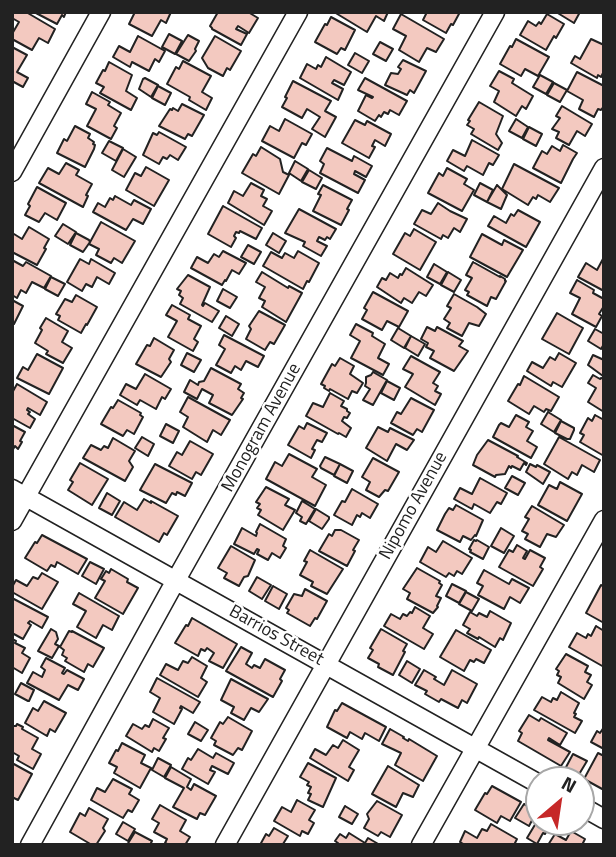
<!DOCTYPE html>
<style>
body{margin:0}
#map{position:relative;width:616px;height:857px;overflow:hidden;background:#fff;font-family:"Titillium Web",sans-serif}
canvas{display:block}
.frame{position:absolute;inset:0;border:14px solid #222;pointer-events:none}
.north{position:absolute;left:525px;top:766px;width:70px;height:70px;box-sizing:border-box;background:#fff;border:2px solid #a7a7a7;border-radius:50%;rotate:29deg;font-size:19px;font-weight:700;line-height:28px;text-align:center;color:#222}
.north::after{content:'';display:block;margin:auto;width:24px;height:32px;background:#c62828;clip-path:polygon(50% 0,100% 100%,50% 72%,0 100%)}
</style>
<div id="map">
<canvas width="616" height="857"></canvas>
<div class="frame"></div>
<div class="north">N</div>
</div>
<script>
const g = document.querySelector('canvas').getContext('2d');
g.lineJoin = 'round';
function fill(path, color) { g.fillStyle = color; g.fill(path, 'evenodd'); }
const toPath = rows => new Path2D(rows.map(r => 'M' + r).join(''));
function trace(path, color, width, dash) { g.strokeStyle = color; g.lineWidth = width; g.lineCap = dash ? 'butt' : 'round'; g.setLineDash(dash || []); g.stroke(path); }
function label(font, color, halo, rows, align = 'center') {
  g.font = font + ' "Titillium Web",sans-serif'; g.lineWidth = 5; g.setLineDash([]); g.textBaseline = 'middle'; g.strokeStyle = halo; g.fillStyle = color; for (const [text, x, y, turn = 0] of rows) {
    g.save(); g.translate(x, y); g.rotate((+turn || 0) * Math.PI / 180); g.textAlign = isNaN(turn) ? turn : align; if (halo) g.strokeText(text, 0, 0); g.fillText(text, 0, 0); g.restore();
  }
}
const building = toPath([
 [12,12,26,12,55,29,48,43,39,38,32,50,12,39,12,34,19,22,12,18,12,12],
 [34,12,66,12,64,17,62,15,57,24,34,12],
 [135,12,171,12,166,23,161,20,152,36,129,24,135,12],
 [218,12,248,12,258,18,249,33,238,26,236,29,247,34,241,45,212,29,212,28,210,26,218,12],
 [334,12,388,12,384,21,376,16,367,32,334,12],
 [427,12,460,12,453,25,451,24,446,33,423,20,427,12],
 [556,12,580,12,574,23,556,12],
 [401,14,444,39,436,52,427,48,419,62,399,50,406,36,393,29,401,14],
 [547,14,564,24,556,38,554,36,546,50,520,35,528,21,536,26,539,22,541,24,547,14],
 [331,17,355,30,345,50,341,48,337,54,315,42,325,24,327,25,331,17],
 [169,34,182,41,175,54,162,47,169,34],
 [188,35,199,41,195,49,196,51,189,61,176,54,188,35],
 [138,36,165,51,159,62,155,59,149,71,132,62,130,67,113,57,119,46,130,52,138,36],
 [215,36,241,51,230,70,227,68,223,76,208,68,202,58,215,36],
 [516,39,549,57,538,76,525,69,521,76,500,64,510,46,512,47,516,39],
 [591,39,604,45,604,71,601,77,598,75,597,78,571,63,575,56,580,59,591,39],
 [380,42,393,49,386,61,373,54,380,42],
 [12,47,27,55,17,72,28,78,23,87,12,81,12,47],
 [355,53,369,61,362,73,348,65,355,53],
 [326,57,351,72,344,85,334,80,332,83,343,89,338,100,300,78,307,64,316,69,318,65,321,67,326,57],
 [403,60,426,71,414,93,410,90,407,95,385,85,391,73,398,74,401,69,398,67,403,60],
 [183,61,211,76,202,92,212,98,206,110,189,100,190,97,167,84,176,67,179,69,183,61],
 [109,62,132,75,126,91,137,98,131,110,100,93,104,87,96,83,103,70,105,71,109,62],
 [499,71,514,79,512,83,533,96,526,109,522,106,516,116,494,102,499,91,490,86,499,71],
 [577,72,604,86,604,106,601,110,598,109,594,117,579,109,583,100,567,91,577,72],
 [540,75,553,82,546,94,533,87,540,75],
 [145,78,158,85,151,97,139,89,143,79,145,78],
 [365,78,407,101,399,115,390,110,388,114,384,112,381,117,379,115,375,121,358,111,366,95,372,98,373,97,358,90,365,78],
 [293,81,331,101,325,111,336,117,325,137,312,129,320,117,307,109,302,118,282,107,287,98,285,97,293,81],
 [554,83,567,90,560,102,547,95,554,83],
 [158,86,171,93,165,105,152,98,158,86],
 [92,92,110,102,108,105,121,113,114,126,117,128,111,139,87,126,96,109,86,104,92,92],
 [479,102,503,116,496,134,502,143,498,150,471,134,474,129,467,125,470,121,468,120,479,102],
 [182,104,204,115,192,136,188,134,185,139,159,126,170,109,172,110,173,108,178,111,182,104],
 [562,106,592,124,585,136,577,131,569,145,556,138,559,132,552,129,560,118,556,116,562,106],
 [285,119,312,134,306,145,302,143,294,158,262,141,270,126,279,131,285,119],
 [516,119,528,127,522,138,509,131,516,119],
 [355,120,365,125,367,121,391,134,385,146,375,140,372,146,375,147,369,158,342,143,355,120],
 [75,126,90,134,88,138,94,142,93,144,95,145,94,149,85,167,57,153,64,139,67,141,75,126],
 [529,127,542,134,536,146,523,139,529,127],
 [159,132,186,147,178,160,170,155,167,159,163,157,159,164,143,155,153,133,157,135,159,132],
 [472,140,499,155,493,165,489,163,483,175,467,166,464,171,447,161,453,150,465,156,472,140],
 [109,141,123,148,116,161,102,153,109,141],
 [563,145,577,153,573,159,561,183,533,168,542,151,547,154,552,146,560,151,563,145],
 [261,147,280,159,283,172,289,175,279,194,242,173,253,154,256,156,261,147],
 [327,148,352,161,354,156,372,166,366,177,355,171,354,174,365,180,358,193,320,173,324,164,320,161,327,148],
 [123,149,136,157,124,177,112,170,123,149],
 [295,161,308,169,301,181,289,173,295,161],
 [66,163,79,170,76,175,92,184,86,195,88,196,83,207,39,183,48,168,59,174,66,163],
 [514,164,559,188,550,202,538,195,536,199,533,197,528,205,502,189,514,164],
 [146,167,169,180,154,206,126,190,135,173,141,176,146,167],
 [447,168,467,179,464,184,474,190,462,211,428,193,439,173,443,176,447,168],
 [309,170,322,178,316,189,302,182,309,170],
 [251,183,264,190,261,196,267,199,263,206,272,211,264,225,228,203,234,191,243,196,251,183],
 [480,183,493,190,487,202,474,195,480,183],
 [323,185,352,200,347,209,349,210,341,225,313,211,321,195,318,194,323,185],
 [497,185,507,195,501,209,487,202,497,185],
 [37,187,66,203,57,220,45,213,39,222,25,215,30,206,28,204,37,187],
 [115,196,131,205,134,200,151,209,143,224,133,219,126,230,93,212,98,203,105,207,110,198,113,200,115,196],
 [438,203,450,211,467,219,460,232,454,228,448,238,443,235,441,239,414,224,422,210,431,214,438,203],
 [223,206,262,228,256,239,240,231,239,233,236,232,234,236,236,238,231,247,208,234,223,206],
 [299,209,336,229,330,239,327,237,325,240,319,237,317,241,327,246,321,256,303,246,305,242,285,233,299,209],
 [518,210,540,222,526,247,488,226,494,216,506,223,511,214,514,216,518,210],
 [101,222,135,241,122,263,114,258,111,263,96,255,99,249,89,244,101,222],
 [63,224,76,232,68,244,55,236,63,224],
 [29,227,49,239,44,248,46,249,37,265,12,252,12,236,14,234,22,239,29,227],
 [414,229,436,242,420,270,393,254,405,233,410,236,414,229],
 [76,233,89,240,90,242,83,252,70,245,76,233],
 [273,233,286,241,279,253,266,245,273,233],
 [482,234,502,245,504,240,523,250,507,277,470,257,482,234],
 [248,245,261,252,254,264,241,257,248,245],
 [223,251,246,263,239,274,232,270,226,281,225,280,222,285,191,268,197,257,208,263,214,254,219,257,223,251],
 [298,251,319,263,309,282,307,281,303,289,263,266,271,252,282,258,285,253,294,258,298,251],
 [604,257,604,291,578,277,586,263,597,270,604,257],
 [80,259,89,264,91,259,115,273,109,284,97,277,92,287,86,284,82,291,67,282,80,259],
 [12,260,23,266,26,262,51,276,44,288,32,282,26,293,21,290,17,298,12,295,12,260],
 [473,262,500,277,500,276,505,279,505,281,506,281,496,299,491,297,487,306,467,295,469,292,465,290,472,278,466,275,473,262],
 [434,264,447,272,440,284,427,277,434,264],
 [406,268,433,285,426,296,419,292,412,303,404,298,401,303,377,287,382,278,386,280,390,273,398,278,400,274,402,275,406,268],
 [262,272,288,288,289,286,302,293,286,322,262,307,265,301,259,298,265,287,256,282,262,272],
 [448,272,461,280,454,292,441,285,448,272],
 [188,275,210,287,202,305,203,306,205,303,219,311,212,322,180,304,183,298,179,295,181,291,177,289,188,275],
 [51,277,65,284,58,296,45,289,51,277],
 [577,280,594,290,593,293,604,299,604,306,599,314,602,316,596,327,572,314,580,298,570,293,577,280],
 [223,289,237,297,230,308,217,301,223,289],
 [373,292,408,311,399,327,387,321,382,330,362,319,367,310,364,308,373,292],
 [454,294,477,307,486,314,479,326,469,323,462,336,447,328,450,323,444,319,451,308,447,306,454,294],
 [76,295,97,307,87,325,86,324,81,333,58,320,60,316,56,314,65,299,72,302,76,295],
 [12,300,23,306,14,324,12,323,12,300],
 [172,305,190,315,188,319,201,326,194,339,198,342,193,351,168,337,177,321,166,315,172,305],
 [259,311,285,325,274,344,270,342,265,350,246,339,251,329,249,326,259,311],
 [557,313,583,328,569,354,542,339,557,313],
 [226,316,239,324,232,336,219,328,226,316],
 [46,318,68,331,62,342,72,348,63,363,46,354,48,351,35,343,42,330,40,328,46,318],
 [356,324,373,333,372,336,385,344,378,358,389,364,383,375,351,358,360,341,350,335,356,324],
 [427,327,435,331,437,327,463,341,459,346,468,351,454,371,430,358,434,351,426,347,428,343,421,339,427,327],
 [398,328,411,336,404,348,391,340,398,328],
 [595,329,604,334,604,344,601,349,588,341,595,329],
 [224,335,264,356,258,367,246,361,241,370,235,366,231,373,216,365,225,349,219,345,224,335],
 [411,336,425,344,418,356,405,348,411,336],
 [154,338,174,350,169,359,171,362,161,377,136,364,147,345,150,346,154,338],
 [187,353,201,360,194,372,181,365,187,353],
 [559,353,576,363,562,387,553,382,551,386,527,371,532,362,543,368,550,357,555,360,559,353],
 [37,354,63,368,49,394,17,378,23,367,28,370,37,354],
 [593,355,604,360,603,376,588,365,593,355],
 [411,356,440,372,433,383,438,386,435,391,441,394,435,405,405,387,413,374,403,369,411,356],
 [340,358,354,366,350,374,363,383,357,393,352,391,348,399,330,389,329,391,324,388,325,386,321,384,332,364,335,366,340,358],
 [211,368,241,384,238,389,244,393,241,398,243,399,232,415,209,403,213,395,202,389,197,399,184,392,190,380,198,385,199,382,204,381,211,368],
 [373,372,387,380,373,405,363,400,370,389,365,386,366,383,366,377,371,375,373,372],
 [145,374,171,389,165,399,162,397,156,409,140,400,137,405,120,395,126,384,136,389,145,374],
 [593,375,600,379,601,378,604,379,604,412,588,402,596,388,588,383,593,375],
 [524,376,559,397,551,411,546,409,544,412,534,406,529,414,508,401,518,384,520,385,524,376],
 [387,381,400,388,394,400,381,393,387,381],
 [17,384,47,402,40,415,28,408,27,410,30,412,28,414,35,419,30,428,12,418,12,393,17,384],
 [330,393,344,401,341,406,347,409,347,411,350,413,347,418,344,417,342,421,351,428,346,437,339,433,338,434,306,416,313,403,323,407,330,393],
 [188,397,230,420,221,435,213,430,207,442,183,427,188,417,180,412,188,397],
 [411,398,434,410,422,432,417,429,413,435,391,423,397,412,401,414,411,398],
 [118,400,141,413,140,415,143,417,134,434,127,430,123,436,101,424,111,407,113,408,118,400],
 [548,412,561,420,554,432,541,424,548,412],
 [516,415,529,422,526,427,533,431,527,441,537,447,531,458,493,437,499,425,501,423,509,427,516,415],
 [595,415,604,420,604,456,580,442,584,435,580,433,588,418,592,421,595,415],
 [561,421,574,428,574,430,570,439,567,439,555,433,561,421],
 [307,423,327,433,322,442,317,440,312,449,315,450,311,458,288,445,299,426,304,429,307,423],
 [166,424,179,431,173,443,160,436,166,424],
 [12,425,25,432,20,441,22,442,18,449,15,446,12,451,12,425],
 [378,427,388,432,390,428,414,440,407,450,396,444,387,461,366,448,378,427],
 [142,437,154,444,148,456,135,448,142,437],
 [559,437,600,460,594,472,582,465,577,475,572,472,568,479,544,464,559,437],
 [113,438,135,451,129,461,133,467,125,481,83,458,91,445,101,450,104,446,108,448,113,438],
 [488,440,518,456,517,457,527,463,526,465,524,463,520,470,512,466,511,468,509,466,505,474,496,475,495,477,473,465,477,455,488,440],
 [190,441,213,454,201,475,196,472,192,479,169,466,177,452,182,455,190,441],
 [289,454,317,469,312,477,326,485,315,506,266,479,275,462,282,466,289,454],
 [325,457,340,464,334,475,321,468,320,466,325,457],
 [373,458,399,472,388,491,385,490,379,497,366,490,370,482,362,477,373,458],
 [80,463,108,479,92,505,68,490,73,482,70,480,80,463],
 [155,464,192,483,185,496,177,492,176,495,172,493,166,503,140,490,155,464],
 [340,464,353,471,347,483,334,476,340,464],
 [530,464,536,467,537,465,550,472,543,484,526,472,530,464],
 [512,476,525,483,518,495,505,488,512,476],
 [480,478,507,493,501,504,497,502,490,513,474,504,472,509,454,499,460,488,472,494,480,478],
 [560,482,582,494,567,521,538,505,549,485,557,489,560,482],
 [266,487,289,499,285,505,295,510,283,530,258,515,261,510,257,508,260,504,256,502,266,487],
 [352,489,378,504,370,518,362,513,360,517,357,515,352,525,334,515,342,501,345,502,352,489],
 [107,493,120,501,112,515,99,508,107,493],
 [144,499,151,503,151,501,178,516,167,535,164,533,159,542,115,517,124,502,137,510,144,499],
 [302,501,315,509,306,524,300,521,302,517,296,513,302,501],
 [456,505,483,520,476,536,475,535,471,540,463,536,460,542,437,530,445,514,449,508,453,510,456,505],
 [532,506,564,525,556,537,547,534,540,547,525,539,528,534,522,531,529,519,525,517,532,506],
 [316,509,329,517,329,519,322,529,309,521,316,509],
 [260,524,286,539,283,546,286,548,280,558,272,553,268,560,257,554,259,550,257,549,254,554,234,544,242,528,256,536,257,533,256,532,260,524],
 [501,528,514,536,504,553,491,546,501,528],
 [335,530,341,530,359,540,353,550,355,551,347,566,319,551,329,534,332,536,335,530],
 [42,535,87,559,78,574,57,562,55,567,51,565,47,571,25,558,35,542,37,543,42,535],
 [474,540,476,541,477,540,489,547,483,559,470,552,471,550,469,549,474,540],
 [443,541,472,558,462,574,457,571,454,576,449,573,446,577,420,562,428,547,436,552,443,541],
 [517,545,527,551,523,558,525,559,530,550,545,558,540,567,543,569,533,586,499,567,509,550,513,552,517,545],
 [231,546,255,560,248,576,244,577,239,586,224,578,227,573,218,568,231,546],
 [310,550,343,569,327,594,311,586,313,582,300,575,307,562,304,561,310,550],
 [90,562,104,569,96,584,82,576,90,562],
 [417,568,440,581,439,583,442,585,436,596,441,598,437,606,438,607,433,613,407,599,410,593,403,589,417,568],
 [111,569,128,579,127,582,138,588,123,614,95,598,105,581,101,579,106,571,109,573,111,569],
 [484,570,509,584,512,579,529,588,520,603,510,597,504,609,478,595,483,586,477,583,484,570],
 [42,573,58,582,42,609,12,592,12,587,16,580,27,586,33,577,38,579,42,573],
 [257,577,271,585,262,599,249,591,257,577],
 [452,584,466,591,459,603,446,596,452,584],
 [601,585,604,587,604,623,586,613,601,585],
 [273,586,287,594,279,609,265,601,273,586],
 [305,589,327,601,317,619,315,618,310,626,287,613,289,610,286,608,294,594,302,596,305,589],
 [466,592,479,599,472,611,459,604,466,592],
 [79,593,119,616,112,630,103,625,96,638,77,627,86,611,73,604,79,593],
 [12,598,48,617,42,628,30,621,28,623,31,625,23,639,12,633,12,598],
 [415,607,430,616,423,628,433,634,424,649,384,626,391,614,400,619,403,614,407,616,410,612,412,613,415,607],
 [490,611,511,623,503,640,500,638,495,647,479,637,478,639,467,633,470,629,463,625,470,612,477,616,479,613,487,617,490,611],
 [192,618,237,644,223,668,209,661,214,653,207,648,205,651,201,649,198,656,175,643,186,625,188,626,192,618],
 [596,626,604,631,604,667,569,647,577,633,586,638,588,634,591,636,596,626],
 [51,629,56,632,58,639,55,644,59,646,52,658,38,651,51,629],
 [381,629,407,644,403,651,405,652,393,675,378,667,379,664,368,658,373,650,370,648,381,629],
 [456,630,491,650,484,663,476,659,474,662,470,660,464,671,440,657,456,630],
 [69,631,72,632,72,631,104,648,93,667,88,664,84,672,65,661,67,658,62,655,64,650,60,647,69,631],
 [12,639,16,641,15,643,25,648,22,653,30,658,22,673,12,667,12,639],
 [241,647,252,653,246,664,252,668,254,665,260,668,265,659,285,670,280,679,282,681,273,697,226,671,241,647],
 [566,654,588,666,585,672,591,675,587,682,592,685,584,699,558,683,561,677,557,675,559,671,556,669,566,654],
 [192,657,207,666,201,678,207,682,198,697,160,675,166,664,178,670,183,661,188,663,192,657],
 [46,658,65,668,62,673,64,674,67,670,84,679,78,690,68,685,59,700,27,683,33,672,42,677,45,670,41,667,46,658],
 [407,661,420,669,412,683,399,675,407,661],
 [424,670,436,677,434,679,444,685,452,670,477,684,467,703,462,700,458,708,441,699,439,702,425,694,427,691,415,685,424,670],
 [157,678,200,702,193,713,181,706,180,708,182,709,174,724,153,712,160,698,150,692,157,678],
 [231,679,268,699,259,712,251,708,244,720,231,713,234,707,221,700,231,679],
 [21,683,34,690,29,701,28,701,15,694,21,683],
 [561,692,579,703,574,713,576,714,574,717,582,721,575,733,534,710,542,697,551,702,553,698,557,700,561,692],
 [44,701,66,713,55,732,50,729,47,736,25,723,33,708,38,711,44,701],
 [342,703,386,727,379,741,365,733,362,739,350,732,347,738,327,727,335,710,337,711,342,703],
 [529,715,539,721,541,718,567,733,560,745,549,738,548,740,570,752,561,766,518,741,522,733,519,731,529,715],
 [228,717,252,731,242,750,238,748,233,755,214,745,216,741,211,738,220,722,223,724,228,717],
 [153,719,169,728,163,738,166,739,159,751,154,748,152,752,126,736,133,724,142,729,145,725,149,727,153,719],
 [195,722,208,730,201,741,188,734,195,722],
 [17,724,23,727,22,729,38,738,32,749,41,754,33,769,17,760,19,756,12,752,12,726,16,726,17,724],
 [604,727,604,749,591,742,597,731,600,733,604,727],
 [390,729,404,737,403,738,408,741,409,739,437,756,423,781,395,765,401,753,382,744,390,729],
 [343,740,359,750,349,767,354,770,348,781,310,758,315,749,326,755,333,745,338,748,343,740],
 [122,743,145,755,141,763,151,768,140,788,114,773,117,767,109,763,116,750,118,751,122,743],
 [198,749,213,758,216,753,234,763,228,774,212,766,210,770,215,772,208,784,182,769,188,758,191,760,198,749],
 [598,753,604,756,604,790,584,779,598,753],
 [573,754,587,761,578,776,565,769,573,754],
 [158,758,171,765,164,777,152,770,158,758],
 [12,763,32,774,18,800,12,797,12,763],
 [308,763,336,778,323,807,308,800,311,794,308,793,311,787,307,785,309,782,300,777,308,763],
 [388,766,419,785,413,797,403,793,396,807,372,794,388,766],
 [171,767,191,779,187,787,191,790,194,784,216,796,205,815,200,813,197,819,173,807,184,788,165,778,171,767],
 [113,779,132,789,129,794,139,800,132,812,128,810,123,818,91,800,97,788,105,792,113,779],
 [492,786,521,802,510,821,501,816,497,823,475,810,485,793,487,794,492,786],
 [297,800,315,810,309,820,314,823,308,834,302,831,300,836,274,821,282,807,291,812,297,800],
 [377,801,402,815,390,837,381,832,378,836,364,828,369,819,367,814,377,801],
 [524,804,537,811,529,826,515,818,524,804],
 [160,805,186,820,180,831,190,837,185,845,169,845,165,843,167,839,154,832,159,823,152,819,160,805],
 [345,806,358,814,352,824,339,817,345,806],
 [89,808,108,819,103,828,105,831,96,845,92,845,70,832,80,813,85,816,89,808],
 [539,818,539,822,552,822,545,834,543,833,537,844,527,838,539,818],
 [123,822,135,829,128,841,116,834,123,822],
 [491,824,517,839,514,845,465,845,460,842,465,831,477,838,482,829,487,831,491,824],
 [274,828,288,836,283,844,285,845,260,845,266,834,269,836,274,828],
 [571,831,585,839,582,845,548,845,555,834,566,840,571,831],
 [135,832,152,841,150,845,127,845,135,832],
 [349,833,365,843,368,838,380,845,337,845,338,843,335,841,340,834,346,838,349,833]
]);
const minor = toPath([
 [12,172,101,12],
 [12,489,539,784],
 [12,521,298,12],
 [581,806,604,819],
 [30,845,176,580,495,12],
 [225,845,604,168],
 [421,845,604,520]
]);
const streetNames = [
 ["Monogram Avenue",262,428,-61],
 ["Nipomo Avenue",414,506,-61],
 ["Barrios Street",276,636,29]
];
fill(building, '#f3c9c0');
trace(building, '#222', 2);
trace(minor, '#222', 21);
trace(minor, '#fff', 18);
label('18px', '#222', '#fff', streetNames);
</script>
